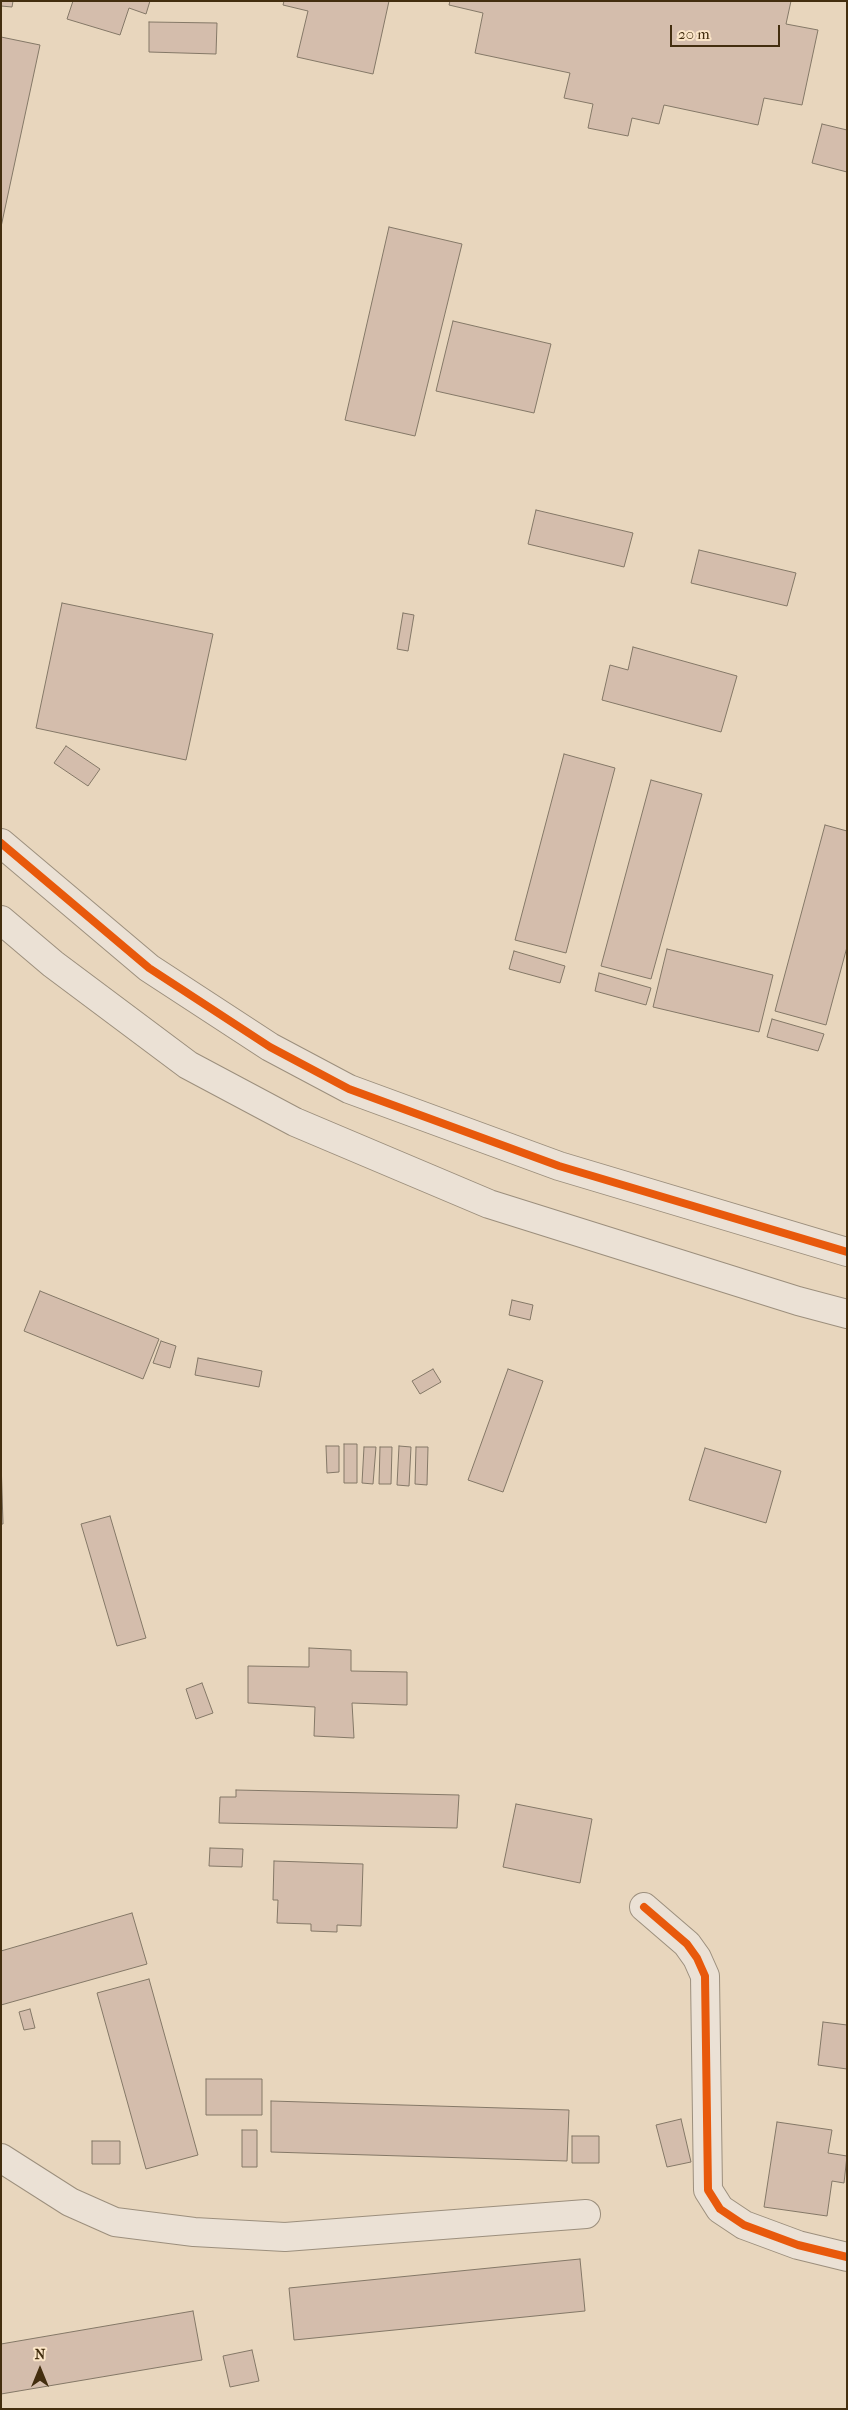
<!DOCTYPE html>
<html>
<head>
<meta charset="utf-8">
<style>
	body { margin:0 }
	#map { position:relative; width:848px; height:2410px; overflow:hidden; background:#e8d6bd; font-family:"IM FELL French Canon",serif }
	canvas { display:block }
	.frame { position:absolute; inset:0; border:2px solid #432e0f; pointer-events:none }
	.north { position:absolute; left:15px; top:2345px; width:50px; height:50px; -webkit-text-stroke:4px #fce6c8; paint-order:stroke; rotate:0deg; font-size:14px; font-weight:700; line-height:20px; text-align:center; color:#432e0f }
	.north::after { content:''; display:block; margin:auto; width:18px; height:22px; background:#432e0f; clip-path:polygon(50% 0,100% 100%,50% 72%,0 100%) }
	.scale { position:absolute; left:670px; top:25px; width:110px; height:22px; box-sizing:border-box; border:2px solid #432e0f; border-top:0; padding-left:6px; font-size:15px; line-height:18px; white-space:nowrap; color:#432e0f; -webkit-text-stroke:4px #fce6c8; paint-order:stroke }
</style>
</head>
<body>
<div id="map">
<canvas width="848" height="2410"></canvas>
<div class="frame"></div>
<div class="north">N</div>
<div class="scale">20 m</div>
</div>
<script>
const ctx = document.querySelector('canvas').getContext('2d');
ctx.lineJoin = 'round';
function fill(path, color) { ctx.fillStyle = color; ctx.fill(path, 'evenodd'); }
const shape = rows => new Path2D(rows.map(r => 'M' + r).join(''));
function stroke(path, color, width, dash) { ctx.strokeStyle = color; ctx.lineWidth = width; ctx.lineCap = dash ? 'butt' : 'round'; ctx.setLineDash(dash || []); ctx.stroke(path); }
const building = shape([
	[1,1,13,1,12,7,1,6,1,1],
	[73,1,150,1,146,14,129,8,120,35,67,19,73,1],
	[284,1,389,1,373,74,297,57,308,11,283,5,284,1],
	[450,1,791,1,786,24,818,30,802,105,764,98,758,125,664,105,659,124,632,118,628,136,588,128,593,104,564,98,570,73,475,53,483,13,449,5,450,1],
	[149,22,217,23,216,54,149,52,149,22],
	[1,37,40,45,1,227,1,37],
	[822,124,847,130,847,172,812,163,822,124],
	[389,227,462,244,415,436,345,420,389,227],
	[453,321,551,344,534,413,436,391,453,321],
	[536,510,633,533,624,567,528,544,536,510],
	[699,550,796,573,787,606,691,583,699,550],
	[62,603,213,634,186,760,36,728,62,603],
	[403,613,414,615,408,651,397,649,403,613],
	[633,647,737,676,721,732,602,700,610,665,628,670,633,647],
	[66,746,100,769,88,786,54,763,66,746],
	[564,754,615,768,566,953,515,940,564,754],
	[651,780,702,794,651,979,601,966,651,780],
	[825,825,847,831,847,947,826,1025,775,1011,825,825],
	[667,949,773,975,759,1032,653,1007,667,949],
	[514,951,565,966,560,983,509,969,514,951],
	[599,973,651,988,646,1005,595,991,599,973],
	[772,1019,824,1034,818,1051,767,1037,772,1019],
	[40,1291,159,1339,143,1379,24,1331,40,1291],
	[512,1300,533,1305,530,1320,509,1315,512,1300],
	[161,1341,176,1346,170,1368,153,1363,161,1341],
	[198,1358,262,1371,259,1387,195,1375,198,1358],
	[433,1369,441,1382,420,1394,412,1381,433,1369],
	[508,1369,543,1381,503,1492,468,1480,508,1369],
	[344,1444,357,1444,357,1483,344,1483,344,1444],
	[326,1446,339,1446,339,1472,327,1473,326,1446],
	[399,1446,411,1447,409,1486,397,1485,399,1446],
	[364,1447,376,1447,373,1484,362,1483,364,1447],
	[380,1447,392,1447,391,1484,379,1484,380,1447],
	[416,1447,428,1447,427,1485,415,1484,416,1447],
	[705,1448,781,1471,766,1523,689,1500,705,1448],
	[1,1460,3,1524,1,1524,1,1460],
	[110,1516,146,1638,117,1646,81,1524,110,1516],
	[309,1648,351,1650,351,1671,407,1672,407,1705,352,1703,354,1738,314,1736,315,1707,248,1703,248,1666,309,1667,309,1648],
	[202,1683,213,1713,196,1719,186,1689,202,1683],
	[236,1790,459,1795,457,1828,219,1823,220,1797,236,1797,236,1790],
	[516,1804,592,1819,580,1883,503,1867,516,1804],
	[210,1848,243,1849,242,1867,209,1866,210,1848],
	[274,1861,363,1864,361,1926,337,1925,337,1932,311,1931,311,1924,277,1923,278,1900,273,1900,274,1861],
	[132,1913,147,1964,1,2005,1,1951,132,1913],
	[149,1979,198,2155,146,2169,97,1993,149,1979],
	[30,2009,35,2028,24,2030,19,2012,30,2009],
	[823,2022,847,2025,847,2069,818,2065,823,2022],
	[206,2079,262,2079,262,2115,206,2115,206,2079],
	[271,2101,569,2110,567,2161,271,2152,271,2101],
	[681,2119,691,2162,667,2167,656,2125,681,2119],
	[777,2122,832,2130,828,2153,847,2156,844,2183,832,2181,827,2216,764,2207,777,2122],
	[242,2130,257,2130,257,2167,242,2167,242,2130],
	[572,2136,599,2136,599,2163,572,2163,572,2136],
	[92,2141,120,2141,120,2164,92,2164,92,2141],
	[580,2259,585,2311,294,2340,289,2288,580,2259],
	[193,2311,202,2360,1,2394,1,2344,193,2311],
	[252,2350,259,2381,230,2387,223,2356,252,2350]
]);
fill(building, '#d4bdac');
stroke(building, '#847867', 1);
const minor = shape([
	[1,843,149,968,270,1047,349,1089,559,1166,847,1252],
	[1,920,53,964,188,1065,295,1122,489,1204,798,1301,847,1314],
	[644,1907,687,1944,697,1958,705,1976,708,2190,720,2209,744,2225,798,2245,847,2257],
	[1,2158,70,2202,115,2222,194,2232,285,2237,586,2214]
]);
stroke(minor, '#9c8f7d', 30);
stroke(minor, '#ebe1d5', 28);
stroke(shape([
	[1,843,149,968,270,1047,349,1089,559,1166,847,1252],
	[644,1907,687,1944,697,1958,705,1976,708,2190,720,2209,744,2225,798,2245,847,2257]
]), '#e8590c', 8);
</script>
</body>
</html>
